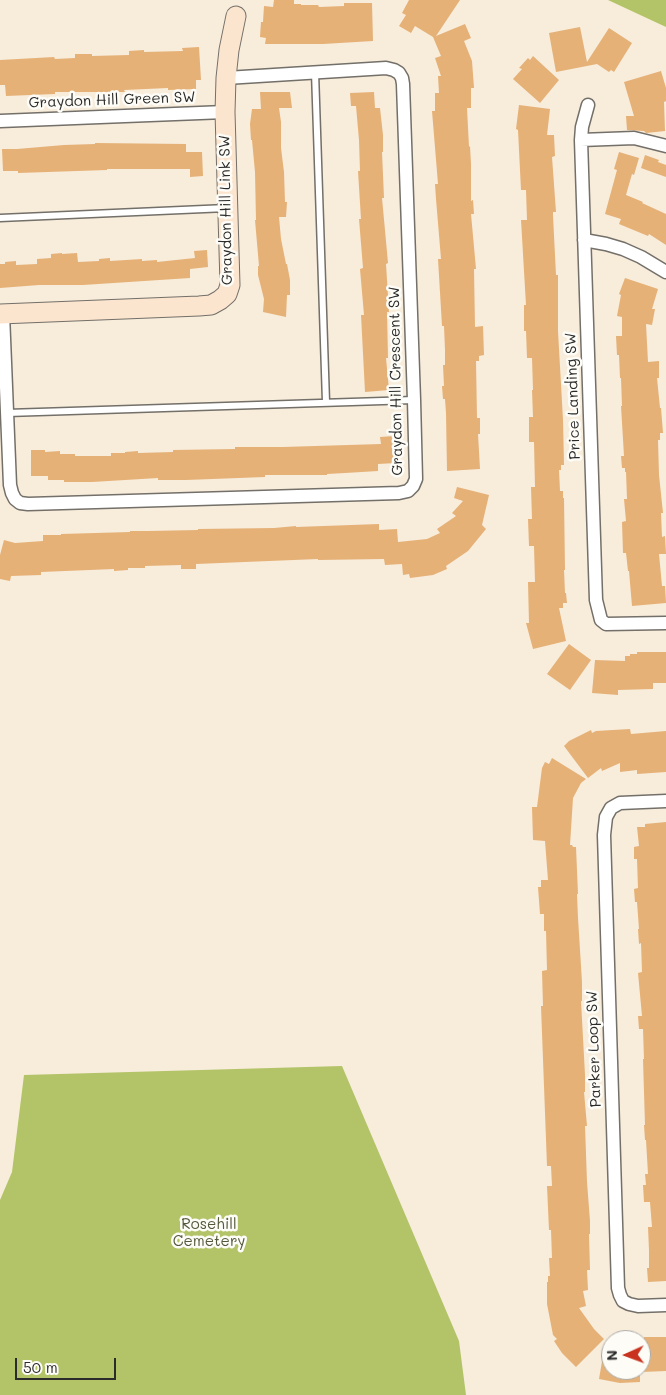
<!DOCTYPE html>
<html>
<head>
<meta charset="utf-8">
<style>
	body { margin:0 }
	#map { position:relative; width:666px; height:1395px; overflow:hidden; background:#f8ecdb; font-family:Mali,sans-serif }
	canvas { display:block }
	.north { position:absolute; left:601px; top:1330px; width:50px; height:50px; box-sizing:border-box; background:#fdfcf7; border:1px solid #a9a8a5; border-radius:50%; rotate:268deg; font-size:14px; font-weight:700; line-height:20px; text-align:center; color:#2b2b2b }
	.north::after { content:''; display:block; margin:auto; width:18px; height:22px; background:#c8321e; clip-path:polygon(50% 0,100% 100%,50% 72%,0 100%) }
	.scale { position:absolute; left:15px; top:1358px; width:101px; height:22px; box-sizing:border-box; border:2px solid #2b2b2b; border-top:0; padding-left:6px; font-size:15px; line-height:18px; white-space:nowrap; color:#2b2b2b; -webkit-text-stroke:4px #fdfcf7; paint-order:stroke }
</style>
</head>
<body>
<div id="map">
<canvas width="666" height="1395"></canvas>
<div class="north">N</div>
<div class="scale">50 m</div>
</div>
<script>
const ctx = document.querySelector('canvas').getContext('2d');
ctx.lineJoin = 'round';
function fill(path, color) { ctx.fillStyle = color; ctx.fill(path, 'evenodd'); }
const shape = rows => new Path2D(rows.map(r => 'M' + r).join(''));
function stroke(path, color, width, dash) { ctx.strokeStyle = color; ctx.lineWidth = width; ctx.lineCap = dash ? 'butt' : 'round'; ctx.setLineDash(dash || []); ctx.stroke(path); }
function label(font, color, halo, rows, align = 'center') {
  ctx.font = font + ' Mali,sans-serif'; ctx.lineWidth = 5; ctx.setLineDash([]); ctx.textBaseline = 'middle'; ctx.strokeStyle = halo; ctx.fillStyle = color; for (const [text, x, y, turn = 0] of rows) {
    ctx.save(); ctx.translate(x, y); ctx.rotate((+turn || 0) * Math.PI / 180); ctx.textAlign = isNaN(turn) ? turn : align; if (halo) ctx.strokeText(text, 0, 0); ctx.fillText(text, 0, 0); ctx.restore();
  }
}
fill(shape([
	[608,0,666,0,666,27],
	[342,1066,459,1341,466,1395,0,1395,0,1200,12,1172,24,1075]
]), '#b2c467');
fill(shape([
	[274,0,294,0,294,4,301,4,301,5,318,5,319,7,344,6,344,3,372,3,373,41,323,44,265,44,266,38,260,37,261,22,263,22,264,6,273,7],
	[409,0,460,0,436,36,465,24,471,38,464,41,472,61,474,88,471,88,471,108,467,108,469,147,470,146,471,164,471,201,473,200,474,214,471,214,476,269,474,269,475,327,483,326,484,355,479,356,479,361,476,361,477,418,480,418,480,434,478,434,480,469,447,471,446,413,445,399,443,399,442,386,444,386,443,365,445,365,445,350,444,326,442,326,438,259,441,259,436,199,435,184,438,184,432,111,435,111,435,93,439,93,438,76,441,76,435,58,441,56,433,37,415,26,411,33,399,26,406,15,402,13],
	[580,27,587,62,609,28,632,43,614,72,611,70,609,72,597,64,556,72,549,33],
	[199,47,201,80,196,80,196,89,168,90,168,88,124,90,125,92,55,92,55,94,6,96,5,85,0,85,0,60,54,57,55,59,75,58,75,54,92,54,92,56,129,55,129,51,144,50,144,52,183,51,182,48],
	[533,56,559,80,540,103,513,79,522,69,519,68,528,58,530,60],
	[661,71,666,88,666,101,664,102,665,131,646,133,644,131,627,130,626,116,634,116,624,82],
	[260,92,290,92,292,108,279,108,281,122,281,148,284,172,285,202,287,202,286,217,279,217,281,239,286,264,287,264,290,280,290,295,287,295,286,317,263,312,264,299,258,275,258,266,259,266,255,220,256,220,255,172,252,140,251,140,250,124,252,109,261,109],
	[374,92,375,108,380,108,383,135,383,152,382,152,384,198,382,198,387,252,388,263,386,264,389,312,387,312,388,358,386,358,389,390,365,392,361,315,364,315,360,269,363,268,359,219,361,219,358,171,360,171,359,140,356,106,351,106,350,93],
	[519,105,550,109,547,135,554,135,555,156,552,157,556,212,553,212,553,216,556,275,558,275,558,331,563,420,564,465,561,465,561,470,559,470,560,491,563,491,563,498,564,498,565,570,564,570,565,593,566,593,567,603,563,603,563,608,559,608,566,641,533,649,526,623,529,623,528,582,535,582,534,546,529,546,528,519,532,519,531,487,535,487,534,442,529,442,529,417,533,417,532,390,533,390,532,358,527,358,526,331,524,331,524,305,526,305,521,220,527,220,526,190,521,190,518,130,516,129],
	[95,143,186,144,186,152,202,152,203,176,190,177,190,169,107,169,107,170,18,173,18,171,3,171,2,149,17,149,64,145,95,144],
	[619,152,639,158,634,175,632,174,626,195,643,202,642,203,666,214,666,245,649,234,648,236,619,224,621,219,605,214,617,170,614,169],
	[645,155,659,160,658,162,666,165,666,177,641,168],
	[207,250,208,267,190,269,190,278,83,285,39,285,0,288,0,264,5,264,5,262,16,261,16,265,37,264,37,259,51,258,51,254,62,253,62,254,77,253,78,262,99,261,99,259,110,258,110,261,142,259,142,261,157,260,157,262,195,258,194,251],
	[625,278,658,289,652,309,655,309,652,325,646,324,648,362,659,361,659,378,657,378,660,408,661,408,663,433,660,433,660,440,658,440,659,475,663,513,661,513,662,537,665,536,666,554,659,554,662,586,665,586,666,603,632,606,629,571,628,571,626,553,623,553,622,522,626,521,624,499,627,499,626,472,625,472,625,468,622,468,621,456,624,456,621,406,622,406,621,378,620,378,619,355,617,355,616,336,622,336,622,317,617,316,621,295,619,294],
	[394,436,396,463,378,464,378,471,345,473,327,474,327,475,265,475,265,477,186,480,158,480,158,478,92,482,64,482,64,480,48,480,48,476,31,476,31,450,45,450,45,452,60,451,60,454,75,454,75,456,111,456,111,453,125,453,125,452,138,451,138,453,173,452,173,450,235,449,235,447,283,447,381,444,380,437],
	[457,487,489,495,482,525,486,529,468,551,446,566,447,569,433,575,410,578,409,574,403,575,402,564,385,565,384,559,318,560,318,559,196,564,196,569,181,569,181,565,145,566,145,568,128,568,128,570,114,571,114,569,41,572,41,575,11,576,10,581,0,579,0,555,4,540,15,543,43,541,43,535,61,535,61,534,130,532,130,531,148,531,198,530,198,529,274,528,296,526,296,527,379,524,379,530,397,529,398,542,427,539,440,533,437,529,456,516,452,513,463,501,454,498],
	[569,644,591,660,570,690,547,674],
	[637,652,666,652,666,683,653,683,653,689,618,690,618,695,592,693,595,660,625,661,625,656,630,656,630,654,637,654],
	[630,729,631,734,666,731,666,772,637,774,637,770,620,772,620,763,602,771,601,768,588,778,564,746,569,741,591,730,592,733,596,731],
	[552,758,586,779,581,783,573,798,570,845,572,845,573,847,576,847,578,894,577,894,578,918,582,982,582,1001,581,1001,585,1075,585,1092,584,1092,587,1126,585,1126,587,1182,590,1221,590,1234,589,1234,590,1270,587,1270,588,1290,583,1291,586,1306,579,1308,594,1329,604,1339,576,1367,562,1353,554,1341,557,1339,553,1335,547,1304,547,1282,548,1282,548,1276,550,1276,549,1258,552,1258,551,1230,549,1230,547,1186,552,1186,551,1166,547,1166,541,1006,543,1006,542,971,547,970,546,931,544,931,544,914,540,914,538,887,541,887,541,880,548,880,545,841,533,840,532,807,537,807,542,768,545,762,549,764],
	[666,822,666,1281,648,1282,647,1268,649,1268,649,1250,648,1227,652,1227,650,1202,644,1202,643,1185,646,1185,645,1174,648,1174,646,1140,645,1140,644,1125,645,1125,643,1059,644,1059,643,1029,639,1029,638,1016,642,1016,638,973,642,972,641,943,639,944,638,929,639,929,637,902,635,902,634,889,638,888,637,859,634,859,634,847,639,846,637,827,645,827,645,824],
	[644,1337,666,1337,666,1371,642,1372,641,1345,644,1346],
	[605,1344,611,1345,611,1370,640,1370,640,1382,620,1383,599,1379]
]), '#e5b177');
const lane = shape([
	[315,72,326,402],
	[0,218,227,208],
	[7,413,414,400]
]);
const street = shape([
	[588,105,582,127,581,140,596,600,601,620,606,624,666,623],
	[0,121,225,112],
	[581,140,634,138,666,146],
	[584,240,606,244,623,249,641,257,666,272],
	[3,314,10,485,12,493,15,499,20,503,28,504,399,493,408,491,413,486,416,479,414,400,403,84,402,78,399,73,394,70,386,68,226,78],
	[666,801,620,803,611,808,606,817,604,835,618,1288,620,1295,623,1301,629,1304,638,1306,666,1305]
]);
const secondary = shape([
	[0,314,199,306,211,305,220,300,227,294,230,285,225,112,226,78,229,50,236,16]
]);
stroke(lane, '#736f69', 9);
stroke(street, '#736f69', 15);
stroke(secondary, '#736f69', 21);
stroke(lane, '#fff', 6);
stroke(street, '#fff', 12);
stroke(secondary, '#fce5cf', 19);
label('15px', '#2b2b2b', '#fdfcf7', [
	["Graydon Hill Green SW",112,100,-2],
	["Graydon Hill Link SW",226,210,-91],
	["Graydon Hill Crescent SW",396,381,-91],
	["Price Landing SW",573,396,-92],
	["Parker Loop SW",594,1049,-92]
]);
label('15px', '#54593d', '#fdfcf7', [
	["Rosehill",209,1224],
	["Cemetery",209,1241]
]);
</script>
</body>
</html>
